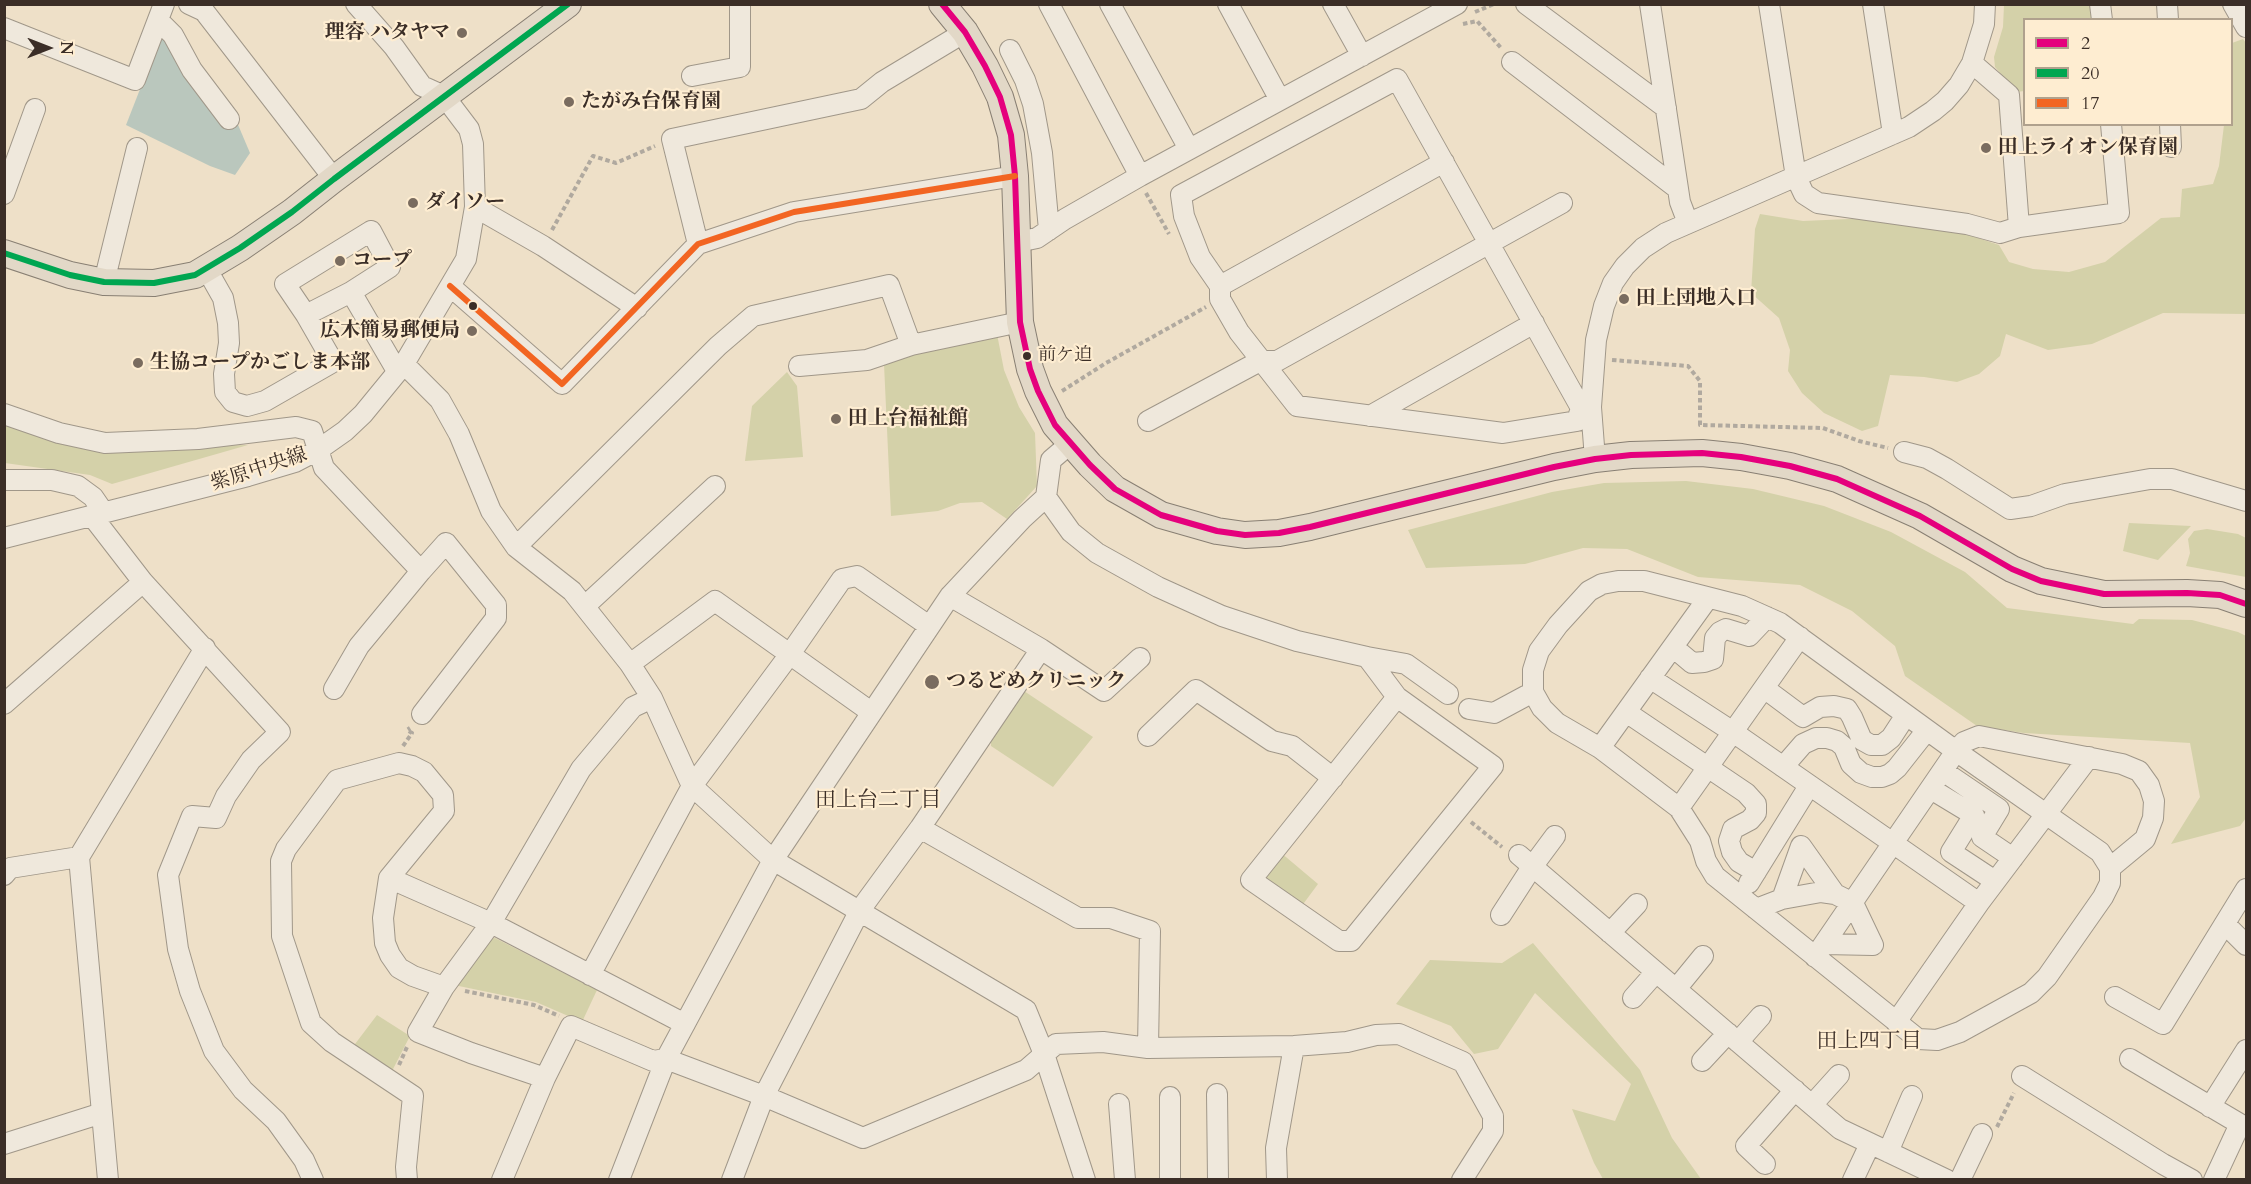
<!DOCTYPE html>
<html>
<head>
<meta charset="utf-8">
<style>
	body { margin:0 }
	#map { position:relative; width:2251px; height:1184px; overflow:hidden; background:#eee0c8; font-family:Cardo,serif }
	canvas { display:block }
	.frame { position:absolute; inset:0; border:6px solid #3b2e27; pointer-events:none }
	.legend { position:absolute; left:2023px; top:18px; width:210px; height:108px; box-sizing:border-box; background:#feedd1; border:2px solid #b0a18d; margin:0; padding:8px 10px; list-style:none; font-size:18px; color:#3b2e27 }
	.legend li { display:flex; align-items:center; gap:12px; height:30px }
	.legend b { width:30px; border:2px solid #b0a18d }
	.north { position:absolute; left:18px; top:18px; width:60px; height:60px; -webkit-text-stroke:4px #feedd1; paint-order:stroke; rotate:90deg; font-size:16px; font-weight:700; line-height:24px; text-align:center; color:#3b2e27 }
	.north::after { content:''; display:block; margin:auto; width:21px; height:27px; background:#3b2e27; clip-path:polygon(50% 0,100% 100%,50% 72%,0 100%) }
</style>
</head>
<body>
<div id="map">
<canvas width="2251" height="1184"></canvas>
<div class="frame"></div>
<ul class="legend">
<li><b style="height:8px;background:#e5007d"></b>2</li>
<li><b style="height:8px;background:#00a651"></b>20</li>
<li><b style="height:8px;background:#f26522"></b>17</li>
</ul>
<div class="north">N</div>
</div>
<script>
const ctx = document.querySelector('canvas').getContext('2d');
ctx.lineJoin = 'round';
function fill(path, color) { ctx.fillStyle = color; ctx.fill(path, 'evenodd'); }
const shape = rows => new Path2D(rows.map(r => 'M' + r).join(''));
function stroke(path, color, width, dash) { ctx.strokeStyle = color; ctx.lineWidth = width; ctx.lineCap = dash ? 'butt' : 'round'; ctx.setLineDash(dash || []); ctx.stroke(path); }
function label(font, color, halo, rows, align = 'center') {
  ctx.font = font + ' Cardo,"Noto Serif JP",serif'; ctx.lineWidth = 4.5; ctx.setLineDash([]); ctx.textBaseline = 'middle'; ctx.strokeStyle = halo; ctx.fillStyle = color; for (const [text, x, y, turn = 0] of rows) {
    ctx.save(); ctx.translate(x, y); ctx.rotate((+turn || 0) * Math.PI / 180); ctx.textAlign = isNaN(turn) ? turn : align; if (halo) ctx.strokeText(text, 0, 0); ctx.fillText(text, 0, 0); ctx.restore();
  }
}
fill(shape([
	[2004,5,2094,5,2095,19,2024,20,2024,91,2017,92,1995,67,1994,57,2003,27],
	[2243,39,2246,43,2246,314,2163,313,2092,344,2048,350,2006,334,2000,356,1979,374,1957,382,1924,377,1890,375,1878,426,1862,431,1824,413,1802,393,1788,371,1790,350,1779,318,1751,293,1755,229,1760,214,1803,221,1871,218,1960,232,1999,245,2009,262,2033,269,2069,272,2105,262,2161,218,2180,217,2182,189,2213,184,2219,166,2224,125,2232,124,2232,43],
	[997,334,1004,370,1019,407,1035,433,1037,486,1007,519,982,502,960,503,938,511,891,516,884,364,910,354],
	[787,372,797,386,803,457,745,461,752,406],
	[4,423,160,447,248,445,112,484,90,475,5,463],
	[1686,481,1753,489,1824,506,1891,532,1965,572,2007,608,2133,624,2139,619,2192,620,2238,632,2246,636,2246,818,2240,826,2171,844,2200,797,2190,743,2024,733,1977,726,1905,676,1895,646,1852,611,1800,585,1698,577,1627,549,1583,548,1525,564,1426,568,1408,530,1552,492,1604,483],
	[2129,523,2191,526,2158,560,2123,551],
	[2207,529,2238,534,2246,538,2246,577,2186,566,2190,553,2188,539,2194,531],
	[1024,691,1093,737,1053,787,991,746,991,737],
	[1280,852,1318,884,1301,907,1263,882,1262,874],
	[495,938,597,990,582,1022,536,1002,454,985,485,940],
	[1533,943,1640,1070,1672,1138,1701,1179,1603,1179,1594,1163,1572,1109,1615,1121,1631,1084,1535,993,1498,1049,1474,1054,1451,1026,1396,1004,1430,960,1502,963],
	[377,1015,410,1036,391,1073,352,1048]
]), '#d4d1a9');
fill(shape([
	[160,38,171,40,236,120,250,153,235,175,210,166,126,125]
]), '#bac7bd');
const minor = shape([
	[189,4,204,11,334,179],
	[1049,4,1140,176],
	[1110,4,1189,149],
	[1228,4,1280,100],
	[1333,4,1362,56],
	[1526,4,1666,108],
	[1650,4,1680,202,1688,223],
	[1769,4,1796,177,1804,194,1818,203,1967,224,2000,233,2019,227,2119,213,2111,124],
	[1873,4,1893,134],
	[2100,4,2102,20],
	[2167,4,2168,20],
	[2233,4,2246,27],
	[158,20,173,35,192,70,229,119],
	[4,28,135,80,164,4],
	[1010,50,1025,80,1033,104,1042,153,1049,230],
	[1512,62,1678,189],
	[1972,63,2009,95,2019,227],
	[692,76,740,67,740,4],
	[2170,124,2171,147],
	[1444,162,1220,286,1220,299,1239,332,1297,406,1503,433,1577,421,1581,408],
	[4,194,35,109],
	[475,207,543,246,637,308],
	[371,231,390,267,351,292,306,315,285,284,371,231],
	[1018,242,1037,238,1065,219,1140,176,1457,4],
	[698,244,672,139,861,99,882,82,965,32],
	[206,268,223,298,228,323,229,343,224,374,225,392,233,402,247,406,265,401,333,362,306,315],
	[104,282,137,148],
	[450,286,562,384,698,244,794,212,1015,176],
	[1220,286,1200,257,1184,216,1181,195,1397,79,1581,408,1591,407],
	[351,292,397,371],
	[404,364,440,400,459,434,491,511,516,547,572,591,630,664,652,698,692,786,773,860,1026,1010,1044,1054,1085,1180],
	[799,366,867,360,911,345,1020,322],
	[4,414,59,433,105,443,198,439,296,427,312,431,324,468,421,571,446,543,496,605,496,618,422,714],
	[1370,416,1534,323],
	[1148,421,1260,361,1277,361,1562,203],
	[1904,452,1927,458,1947,469,2010,509,2031,506,2065,494,2150,479,2172,479,2246,501],
	[1595,459,1591,407,1596,340,1604,306,1613,283,1625,266,1643,248,1666,233,1909,127,1933,111,1945,101,1959,85,1972,63,1984,24,1985,4],
	[4,480,52,480,78,486,93,497,104,513],
	[1046,497,1071,532,1097,553,1158,587,1222,616,1297,641,1367,657,1397,697,1493,766,1351,941,1339,941,1251,880,1397,697],
	[92,516,143,582,280,732,251,760,226,796,216,818,192,816,168,875,178,949,190,991,214,1051,243,1090,276,1121,304,1160,313,1180],
	[4,538,248,476,295,462,318,450,345,431,363,414,404,364,466,259,475,207,473,144,469,129,444,96,422,86,394,47,356,4],
	[516,547,718,346,753,316,889,285,911,345],
	[1618,581,1644,581,1742,606,1780,623,1956,751,2100,852,2110,868,2110,883,2103,897,2047,977,2031,993,1960,1032,1937,1040,1918,1039,1715,876,1706,861,1700,841,1679,808,1600,748,1557,723,1542,708,1533,692,1533,670,1539,651,1558,625,1589,591,1602,584,1618,581],
	[585,606,715,486],
	[1673,647,1692,663,1704,662,1713,659,1715,638,1720,632,1726,629,1749,636,1767,617],
	[1041,649,1104,691,1140,658],
	[1367,657,1406,664,1448,694],
	[630,664,715,601,871,712],
	[1650,678,1733,732,1979,903],
	[1764,688,1803,717,1820,707,1834,706,1847,709,1852,717,1862,740,1871,745,1882,745,1891,738,1906,715],
	[334,689,359,646,421,571],
	[4,704,143,582],
	[1469,709,1494,713,1533,692],
	[1626,712,1746,793,1756,804,1756,813,1750,820,1733,829,1729,841,1732,852,1739,862,1756,872],
	[1148,736,1196,690,1272,741,1292,746,1333,778],
	[1600,748,1708,598],
	[1783,767,1803,744,1816,738,1827,738,1837,741,1844,747,1851,764,1861,773,1872,777,1882,777,1890,774,1897,768,1927,730],
	[1943,771,1999,809,1982,837,2013,858],
	[1931,789,1974,815,1951,852,1995,881],
	[1679,808,1800,637],
	[920,828,1078,918,1111,918,1150,931,1148,1048],
	[1519,855,1840,1129,1947,1180],
	[4,875,10,868,79,857],
	[389,878,383,918,385,943,390,955,399,968,413,976,444,987],
	[1749,883,1809,786],
	[1782,899,1801,846,1835,894],
	[1756,909,1782,899,1821,892,1835,894,1853,903,1873,945,1824,944],
	[1501,915,1532,867,1555,836],
	[2225,924,2246,945],
	[1610,933,1637,904],
	[1815,957,1956,751,1964,742,1979,736,2122,764,2139,771,2149,785,2154,801,2153,818,2145,839,2110,868],
	[590,975,692,786,790,654,842,579,857,576,929,626],
	[1676,989,1703,956],
	[2115,997,2163,1024,2246,889],
	[1633,998,1656,972],
	[1896,1022,1979,903,2089,757],
	[1738,1042,1761,1016],
	[2130,1059,2240,1124,2214,1180],
	[1702,1061,1728,1033],
	[2022,1076,2163,1164,2192,1180],
	[545,1078,471,1053,418,1032,444,987,491,923,581,769,633,707,652,698],
	[1217,1094,1218,1180],
	[1170,1097,1170,1180],
	[1119,1104,1125,1180],
	[1812,1105,1839,1075],
	[2210,1107,2246,1050],
	[4,1144,102,1113],
	[1888,1152,1912,1096],
	[1765,1164,1746,1146,1795,1090],
	[108,1180,79,857,205,648],
	[407,1180,406,1167,413,1096,332,1042,311,1023,282,936,281,861,286,849,337,780,399,763,412,766,424,772,443,795,444,811,389,878,491,923,685,1024],
	[502,1180,545,1078,571,1026,653,1061,666,1059,764,1096,863,1138,1026,1070,1056,1044,1103,1042,1148,1048,1294,1046,1347,1042,1376,1035,1399,1034,1463,1062,1493,1116,1493,1131,1462,1180],
	[619,1180,666,1059,773,860,950,596,1022,519,1046,497,1051,460,1071,443],
	[732,1180,764,1096,860,910,920,828,1041,649,950,596],
	[1277,1180,1276,1148,1294,1046],
	[1853,1180,1870,1144],
	[1960,1180,1982,1134]
]);
const major = shape([
	[942,4,965,32,985,66,1000,97,1011,135,1015,176,1020,322,1030,369,1038,391,1055,425,1090,465,1115,489,1161,515,1217,531,1245,535,1279,533,1310,527,1554,467,1595,459,1631,455,1702,453,1741,457,1790,466,1837,479,1920,516,2012,569,2041,581,2104,594,2187,593,2220,595,2246,604],
	[4,253,70,275,104,282,154,283,195,275,240,248,292,212,334,179,568,4]
]);
stroke(minor, '#a09789', 22);
stroke(major, '#887f73', 28);
stroke(shape([
	[1475,12,1494,4],
	[1463,24,1477,21,1502,49],
	[1146,193,1169,234],
	[552,230,593,156,616,163,655,146],
	[1612,360,1688,366,1700,381,1700,425,1823,428,1859,441,1888,448],
	[1062,391,1106,363,1206,307],
	[403,746,412,733,407,730,410,728],
	[1471,822,1502,847],
	[465,991,534,1005,559,1016],
	[399,1065,407,1047],
	[1997,1127,2014,1093]
]), '#b0a99f', 4, [4.5, 3]);
stroke(minor, '#efe8dc', 20);
stroke(major, '#e2d8c7', 26);
stroke(shape([
	[942,4,965,32,985,66,1000,97,1011,135,1015,176,1020,322,1030,369,1038,391,1055,425,1090,465,1115,489,1161,515,1217,531,1245,535,1279,533,1310,527,1554,467,1595,459,1631,455,1702,453,1741,457,1790,466,1837,479,1920,516,2012,569,2041,581,2104,594,2187,593,2220,595,2246,604]
]), '#e5007d', 6);
stroke(shape([
	[4,253,70,275,104,282,154,283,195,275,240,248,292,212,334,179,568,4]
]), '#00a651', 6);
stroke(shape([
	[450,286,562,384,698,244,794,212,1015,176]
]), '#f26522', 6);
for (const [x, y, r, color] of [
	[462,33,6,"#7a6c5f"],
	[569,102,6,"#7a6c5f"],
	[1986,148,6,"#7a6c5f"],
	[413,203,6,"#7a6c5f"],
	[340,261,6,"#7a6c5f"],
	[1624,299,6,"#7a6c5f"],
	[473,306,5,"#3b2e27"],
	[472,331,6,"#7a6c5f"],
	[1027,356,5,"#3b2e27"],
	[138,363,6,"#7a6c5f"],
	[836,419,6,"#7a6c5f"],
	[932,682,8,"#7a6c5f"]
]) { const dot = new Path2D(); dot.arc(x, y, r, 0, 2 * Math.PI); ctx.fillStyle = color; ctx.fill(dot); stroke(dot, '#feedd1', 2); }
label('18px', '#3b2e27', '#feedd1', [
	["前ケ迫",1038,356]
], 'left');
label('bold 20px', '#3b2e27', '#feedd1', [
	["理容 ハタヤマ",450,33,"right"],
	["たがみ台保育園",581,102],
	["田上ライオン保育園",1998,148],
	["ダイソー",425,203],
	["コープ",352,261],
	["田上団地入口",1636,299],
	["広木簡易郵便局",460,331,"right"],
	["生協コープかごしま本部",150,363],
	["田上台福祉館",848,419],
	["つるどめクリニック",946,682]
], 'left');
label('20px', '#3b2e27', '#feedd1', [
	["紫原中央線",259,470,-18]
]);
label('21px', '#3b2e27', '#feedd1', [
	["田上台二丁目",878,801],
	["田上四丁目",1869,1042]
]);
</script>
</body>
</html>
